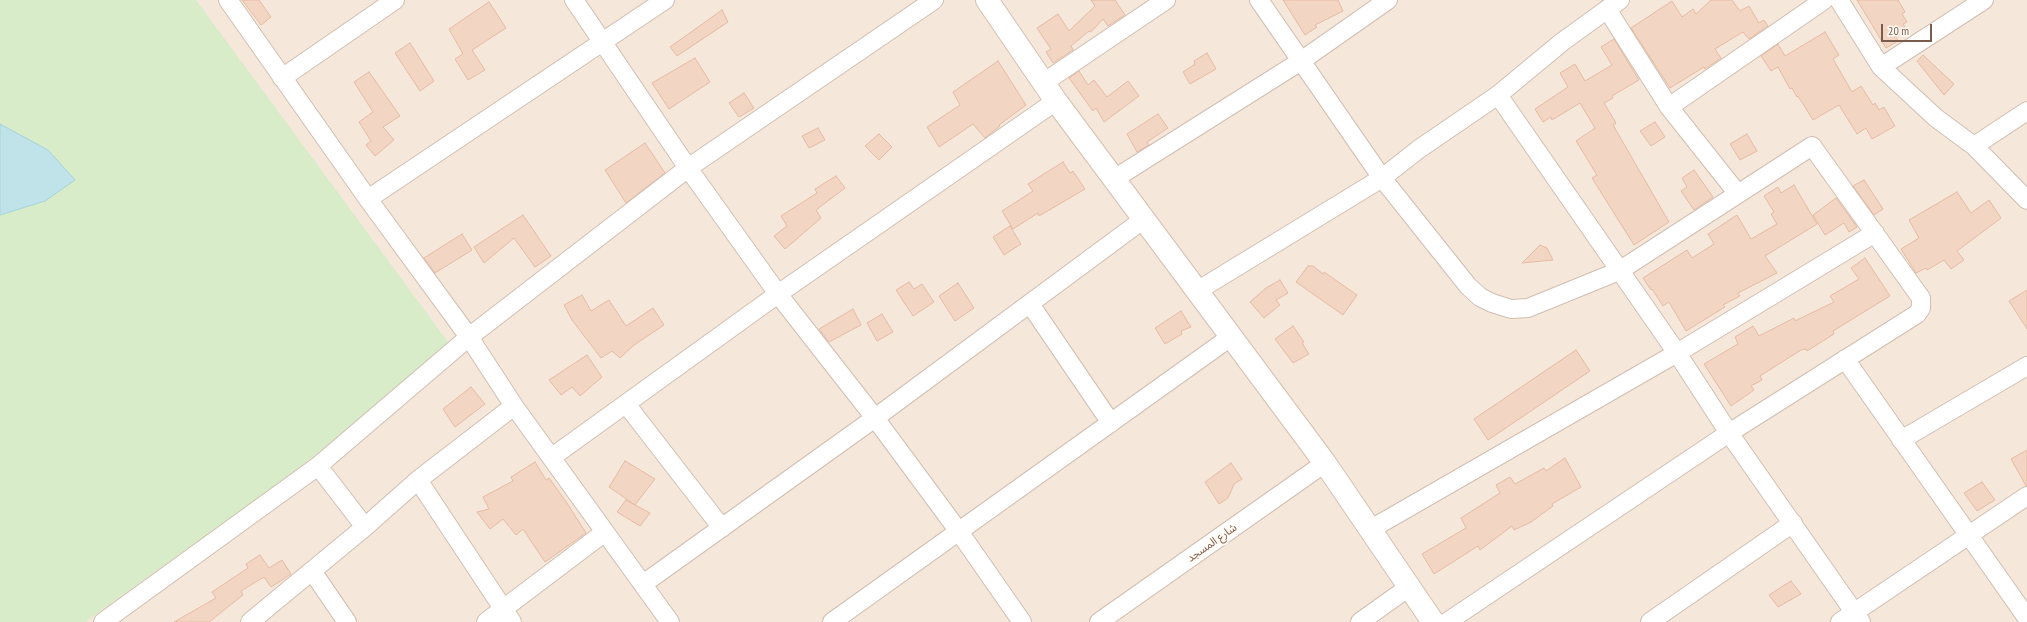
<!DOCTYPE html>
<html>
<head>
<meta charset="utf-8">
<style>
	body { margin:0 }
	#map { position:relative; width:2027px; height:622px; overflow:hidden; background:#fdf6ec; font-family:"PT Sans Narrow",sans-serif }
	canvas { display:block }
	.scale { position:absolute; left:1881px; top:24px; width:51px; height:18px; box-sizing:border-box; border:2px solid #7a5c4d; border-top:0; padding-left:5px; font-size:12px; line-height:14px; white-space:nowrap; color:#7a5c4d; -webkit-text-stroke:3px #fffaf3; paint-order:stroke }
</style>
</head>
<body>
<div id="map">
<canvas width="2027" height="622"></canvas>
<div class="scale">20 m</div>
</div>
<script>
const ctx = document.querySelector('canvas').getContext('2d');
ctx.lineJoin = 'round';
function fill(path, color) { ctx.fillStyle = color; ctx.fill(path, 'evenodd'); }
const shape = rows => new Path2D(rows.map(r => 'M' + r).join(''));
function stroke(path, color, width, dash) { ctx.strokeStyle = color; ctx.lineWidth = width; ctx.lineCap = dash ? 'butt' : 'round'; ctx.setLineDash(dash || []); ctx.stroke(path); }
function label(font, color, halo, rows, align = 'center') {
  ctx.font = font + ' "PT Sans Narrow","Noto Sans Arabic",sans-serif'; ctx.lineWidth = 4; ctx.setLineDash([]); ctx.textBaseline = 'middle'; ctx.strokeStyle = halo; ctx.fillStyle = color; for (const [text, x, y, turn = 0] of rows) {
    ctx.save(); ctx.translate(x, y); ctx.rotate((+turn || 0) * Math.PI / 180); ctx.textAlign = isNaN(turn) ? turn : align; if (halo) ctx.strokeText(text, 0, 0); ctx.fillText(text, 0, 0); ctx.restore();
  }
}
fill(shape([
	[0,0,2027,0,2027,622,0,622]
]), '#f5e8da');
fill(shape([
	[0,0,196,0,451,346,294,472,85,622,0,622,0,215,45,201,48,150,0,124]
]), '#d8ecc9');
const water = shape([
	[0,124,48,150,75,180,45,201,0,215,0,124]
]);
fill(water, '#bfe3e8');
stroke(water, '#a5d3da', 1);
const building = shape([
	[242,0,259,0,271,17,261,25,242,0],
	[1091,0,1115,0,1125,15,1108,26,1103,19,1091,32,1089,31,1071,46,1073,50,1053,63,1046,52,1051,49,1037,28,1058,14,1069,31,1095,6,1091,0],
	[1283,0,1338,0,1343,11,1315,25,1317,27,1305,35,1283,0],
	[1711,0,1732,0,1740,11,1749,6,1759,23,1764,20,1768,26,1749,39,1743,32,1715,49,1721,58,1705,69,1704,67,1670,88,1631,28,1672,1,1682,17,1693,9,1696,14,1711,0],
	[1857,0,1898,0,1905,12,1902,14,1907,22,1903,24,1905,27,1894,33,1898,41,1886,48,1857,0],
	[489,2,506,28,472,50,485,70,468,80,455,59,463,54,449,29,489,2],
	[722,10,728,22,677,56,670,47,722,10],
	[1825,32,1839,55,1833,59,1852,92,1861,86,1873,105,1875,103,1879,110,1884,107,1895,126,1872,139,1866,128,1857,134,1839,105,1813,120,1798,96,1797,97,1792,88,1790,89,1778,67,1771,71,1761,56,1778,44,1785,56,1825,32],
	[1614,39,1639,80,1612,96,1613,98,1604,103,1616,123,1613,125,1669,222,1634,245,1592,178,1597,175,1576,141,1595,128,1580,103,1552,120,1551,117,1543,122,1535,109,1568,87,1560,73,1575,64,1585,81,1612,65,1601,47,1614,39],
	[410,43,434,81,420,91,395,53,410,43],
	[1207,53,1216,69,1190,84,1183,72,1195,64,1194,61,1207,53],
	[1923,55,1954,84,1944,95,1917,61,1923,55],
	[695,58,710,82,669,109,652,83,695,58],
	[998,61,1026,105,999,125,1000,126,985,138,973,124,939,147,927,127,960,105,953,92,998,61],
	[1079,71,1088,85,1094,80,1107,97,1128,81,1139,96,1104,122,1096,108,1093,111,1069,78,1079,71],
	[369,72,400,116,383,127,394,140,375,156,366,145,371,141,359,122,373,112,354,82,369,72],
	[744,93,754,108,739,117,729,103,744,93],
	[1158,114,1168,128,1147,142,1149,145,1137,152,1127,134,1158,114],
	[1655,122,1665,137,1651,146,1640,131,1655,122],
	[818,128,825,140,809,148,802,136,818,128],
	[879,134,892,147,879,160,865,146,879,134],
	[1747,134,1757,151,1740,160,1730,144,1747,134],
	[645,143,665,173,626,203,605,170,645,143],
	[1063,162,1070,173,1073,171,1085,189,1039,216,1038,213,1013,229,1002,211,1033,191,1028,184,1063,162],
	[1694,170,1713,197,1694,210,1681,191,1687,187,1682,178,1694,170],
	[836,176,845,188,816,210,821,218,785,249,774,236,787,226,781,216,817,193,815,189,836,176],
	[1864,180,1883,209,1874,215,1853,186,1864,180],
	[1794,185,1817,224,1765,256,1777,273,1738,293,1740,296,1723,305,1725,307,1686,331,1669,302,1663,306,1652,289,1651,290,1643,278,1687,250,1692,258,1714,244,1708,234,1737,215,1751,239,1777,224,1771,214,1774,212,1764,196,1778,187,1781,193,1794,185],
	[1957,192,1971,213,1989,200,2001,218,1957,251,1964,260,1951,269,1944,260,1927,270,1926,268,1916,273,1901,249,1919,238,1909,220,1957,192],
	[1836,198,1857,227,1849,232,1844,223,1825,235,1813,215,1836,198],
	[523,215,551,256,535,267,514,238,484,263,474,247,523,215],
	[1010,226,1021,244,1004,255,993,237,1010,226],
	[462,234,472,250,435,273,424,258,462,234],
	[1540,245,1547,248,1553,260,1522,263,1540,245],
	[1865,258,1890,296,1833,331,1834,334,1807,351,1806,349,1801,350,1760,376,1762,380,1751,386,1754,390,1731,406,1704,364,1738,344,1735,337,1753,326,1759,336,1794,318,1795,321,1834,302,1830,296,1859,279,1851,268,1865,258],
	[1308,266,1313,266,1323,274,1324,272,1357,295,1343,315,1296,282,1308,266],
	[1280,280,1288,293,1276,300,1280,305,1264,318,1250,302,1266,288,1280,280],
	[909,282,914,289,922,284,934,302,913,316,896,290,909,282],
	[958,283,974,308,955,321,939,296,958,283],
	[2027,290,2027,329,2009,301,2027,290],
	[582,295,591,311,609,300,626,326,653,308,664,325,634,345,620,358,612,351,601,358,572,320,564,305,582,295],
	[853,309,861,325,829,342,819,329,853,309],
	[1181,311,1191,327,1181,331,1182,334,1165,344,1155,328,1181,311],
	[882,314,893,332,877,341,867,323,882,314],
	[1293,326,1304,342,1302,343,1309,354,1293,363,1275,339,1293,326],
	[1576,350,1590,371,1488,440,1474,419,1576,350],
	[587,355,602,377,580,396,572,387,561,395,549,380,587,355],
	[471,387,485,404,455,427,443,409,471,387],
	[2027,450,2027,486,2026,486,2011,459,2027,450],
	[1565,458,1581,487,1552,504,1553,506,1531,522,1514,530,1512,526,1480,550,1478,546,1434,574,1422,554,1466,528,1461,518,1500,493,1496,485,1510,477,1515,484,1517,483,1544,468,1546,471,1565,458],
	[625,461,655,479,635,505,609,487,625,461],
	[535,462,546,480,549,478,567,503,586,533,545,562,523,529,516,535,503,519,490,529,477,512,489,509,483,497,513,481,511,477,535,462],
	[1231,463,1242,479,1234,484,1228,498,1219,504,1205,482,1231,463],
	[1982,482,1995,500,1977,511,1964,493,1982,482],
	[626,500,650,513,640,526,617,512,626,500],
	[260,555,269,568,282,560,291,574,271,587,264,577,241,591,243,595,209,622,174,622,216,598,212,592,248,568,246,564,260,555],
	[1791,581,1801,594,1778,607,1769,595,1791,581]
]);
fill(building, '#f3d5c3');
stroke(building, '#e6bba3', 1);
const street = shape([
	[228,0,368,199,469,337,514,406,670,622],
	[574,0,688,168,778,294,875,418,960,533,1022,622],
	[1259,0,1382,178,1468,286,1480,297,1492,303,1511,309,1528,308,1619,271,1812,146,1921,298,1921,308,1917,314,1729,433,1447,622],
	[1839,0,1881,67,1936,118,1974,146,2027,200],
	[1607,9,1669,107,1738,194],
	[1881,67,1984,0],
	[282,78,395,0],
	[1043,83,1166,0],
	[1498,95,1677,353,1729,433,1861,622],
	[1669,107,1824,0],
	[1974,146,2027,111],
	[1114,179,1301,61,1388,0],
	[368,199,665,0],
	[1197,291,1382,178,1419,149,1498,95,1562,42,1620,0],
	[1030,304,1111,423],
	[1845,359,2027,618],
	[626,404,722,528],
	[1901,440,2027,366],
	[552,457,778,294,1056,101],
	[318,466,365,527],
	[418,480,512,622],
	[1371,529,1677,353,1875,233],
	[312,571,347,622],
	[643,584,875,418,1144,219],
	[103,622,318,466,469,337,688,168,934,0],
	[250,622,365,527,418,480,514,406],
	[486,622,605,532],
	[832,622,1232,336],
	[1099,622,1325,463],
	[1360,622,1409,587],
	[1650,622,1793,523],
	[1840,622,2027,496]
]);
const secondary = shape([
	[987,0,1056,101,1325,463,1433,622]
]);
stroke(street, '#d1beb0', 20);
stroke(secondary, '#d6c0b0', 24);
stroke(street, '#fff', 18);
stroke(secondary, '#fff', 22);
label('11px', '#7a5c4d', '#fffaf3', [
	["شارع المسجد",1212,543,-35]
]);
</script>
</body>
</html>
